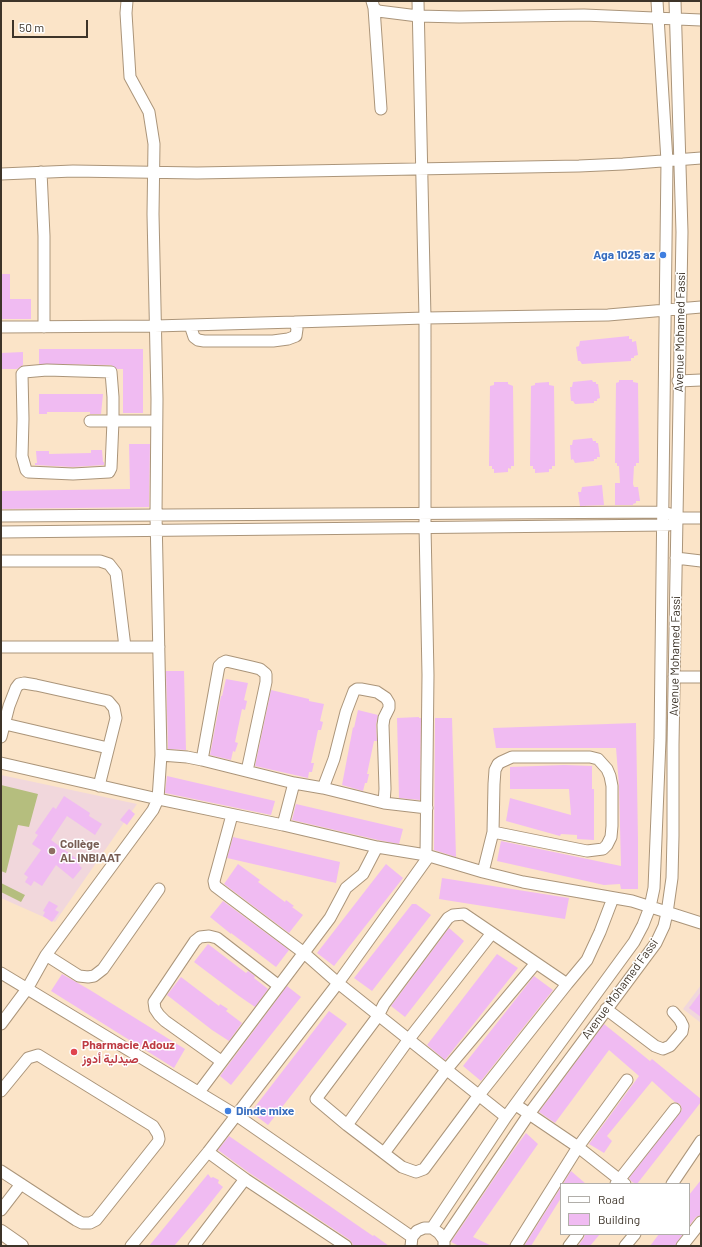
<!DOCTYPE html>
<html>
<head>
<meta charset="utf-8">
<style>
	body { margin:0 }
	#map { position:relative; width:702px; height:1247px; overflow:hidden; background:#fbe4c8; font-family:Barlow,sans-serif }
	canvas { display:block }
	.frame { position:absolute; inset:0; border:2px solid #3d3429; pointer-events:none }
	.legend { position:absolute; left:560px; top:1183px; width:130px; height:52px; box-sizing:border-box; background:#fff; border:1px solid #b1aea9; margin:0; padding:5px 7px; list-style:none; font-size:12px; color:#3d3429 }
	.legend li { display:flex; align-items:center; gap:8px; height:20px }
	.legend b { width:20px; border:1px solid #b1aea9 }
	.scale { position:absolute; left:12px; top:20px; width:76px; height:18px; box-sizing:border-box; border:2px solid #3d3429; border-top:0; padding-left:5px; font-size:12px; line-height:14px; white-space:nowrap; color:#3d3429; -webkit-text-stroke:3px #fff; paint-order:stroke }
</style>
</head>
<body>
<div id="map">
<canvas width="702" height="1247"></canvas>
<div class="frame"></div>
<ul class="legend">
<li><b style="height:5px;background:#fff"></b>Road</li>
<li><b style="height:11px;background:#f0bbf2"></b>Building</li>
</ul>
<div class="scale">50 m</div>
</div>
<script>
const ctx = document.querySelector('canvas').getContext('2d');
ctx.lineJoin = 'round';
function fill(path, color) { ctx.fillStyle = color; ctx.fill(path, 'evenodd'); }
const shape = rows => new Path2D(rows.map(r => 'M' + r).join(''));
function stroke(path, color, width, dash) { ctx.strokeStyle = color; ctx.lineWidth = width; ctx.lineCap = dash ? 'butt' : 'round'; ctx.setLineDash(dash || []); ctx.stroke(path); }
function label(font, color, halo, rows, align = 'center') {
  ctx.font = font + ' Barlow,Vazirmatn,sans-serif'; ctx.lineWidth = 3; ctx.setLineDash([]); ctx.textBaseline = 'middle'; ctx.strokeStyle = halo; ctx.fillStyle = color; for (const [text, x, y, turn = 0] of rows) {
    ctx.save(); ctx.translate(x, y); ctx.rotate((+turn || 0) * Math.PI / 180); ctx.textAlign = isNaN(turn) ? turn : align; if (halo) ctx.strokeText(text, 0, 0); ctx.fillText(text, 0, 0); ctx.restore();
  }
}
fill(shape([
	[1,775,137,804,55,922,1,898],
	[701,985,701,1023,683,1009]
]), '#f1d7dc');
fill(shape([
	[1,785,38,794,29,827,18,825,6,873,1,871],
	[1,883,25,895,21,902,1,892]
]), '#b5be7e');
fill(shape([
	[1,274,10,274,10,299,31,299,31,319,1,319],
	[629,336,629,339,632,339,632,342,636,341,638,355,634,356,634,358,631,358,631,361,582,364,580,361,578,361,576,347,579,346,580,341],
	[39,349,143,349,143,413,123,413,123,369,117,369,111,365,39,364],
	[23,352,23,365,17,369,1,369,1,353],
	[592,380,593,382,596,382,596,384,598,384,600,398,597,399,597,401,594,401,594,403,575,404,573,401,571,401,570,387,572,387,573,382],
	[619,380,633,380,633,382,638,383,639,463,636,463,636,466,634,466,633,484,634,487,638,487,640,501,636,501,636,503,633,504,633,505,615,505,615,483,620,483,619,466,617,466,617,463,615,463,616,383,619,382],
	[494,382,508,382,508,384,513,386,514,466,511,466,511,469,508,468,508,472,494,473,494,469,492,469,492,466,489,466,490,386,494,385],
	[549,382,549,385,554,386,555,466,552,466,552,469,549,469,549,472,535,473,535,469,533,469,533,466,530,466,531,386,535,385,535,383],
	[39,394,103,394,101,414,90,414,90,412,47,412,47,414,39,414],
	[592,438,593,441,596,441,596,443,598,443,600,457,597,457,597,459,594,459,594,461,575,463,573,459,571,460,570,445,572,445,573,440],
	[129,444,150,444,149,507,1,509,1,491,130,489],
	[91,450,102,450,103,462,104,462,104,465,73,467,35,465,35,463,37,463,36,451,49,451,49,454,91,453],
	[602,485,604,505,580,506,578,492,581,492,582,487],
	[166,671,184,671,186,750,168,749],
	[226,679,248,683,244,700,247,701,245,710,242,709,235,742,238,743,235,752,233,751,231,760,210,755,221,696,222,696],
	[271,690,309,699,309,701,324,704,320,721,323,722,321,730,318,730,311,763,314,763,312,772,309,772,308,778,255,766],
	[358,710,378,715,376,725,377,741,374,741,367,774,369,774,367,783,365,783,363,791,342,785,353,727,354,728],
	[419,717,419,718,421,718,420,800,399,798,397,718],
	[435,718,452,718,456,857,434,850],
	[636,723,638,840,638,889,621,889,620,884,604,885,497,861,501,841,621,866,619,786,616,748,496,748,493,728],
	[564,765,592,766,592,789,594,789,594,840,577,839,577,835,561,834,560,836,506,821,510,798,571,815,569,789,510,789,510,767],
	[167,776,275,801,271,815,165,793],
	[64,796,90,813,89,816,102,824,95,835,67,816,51,840,81,862,79,865,82,868,73,879,56,865,42,886,34,881,31,886,25,882,28,877,24,874,41,850,32,844,38,835,35,833,53,807,56,809],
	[296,804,403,829,399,844,378,840,292,820],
	[129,809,135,814,127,825,120,820],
	[233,837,340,862,336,883,227,858],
	[238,864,260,880,258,882,285,902,286,900,294,906,292,907,303,915,289,933,224,884],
	[386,864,403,878,334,966,317,953],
	[442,878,569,898,565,919,439,899],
	[49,901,58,906,55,910,59,912,52,922,43,916,45,912,43,911],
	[223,901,289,950,276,967,231,933,231,934,210,917],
	[412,904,416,904,431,915,372,991,354,978],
	[449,928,464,941,405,1017,391,1006],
	[208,944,246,973,248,971,255,976,254,978,268,989,255,1007,239,996,194,962],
	[497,954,518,968,445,1060,427,1045],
	[62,974,90,990,185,1049,174,1068,51,991],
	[534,976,553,990,481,1081,463,1066],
	[181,977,219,1006,220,1004,228,1009,226,1011,242,1023,229,1041,212,1030,167,995],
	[287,986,301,997,231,1085,220,1076],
	[701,992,701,1017,689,1008],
	[329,1011,347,1024,268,1125,251,1112],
	[604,1024,650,1061,652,1059,701,1099,701,1102,637,1184,632,1182,629,1178,682,1110,680,1104,675,1102,652,1081,607,1136,612,1141,604,1153,589,1144,639,1076,609,1050,555,1123,539,1112],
	[526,1133,538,1144,473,1237,492,1246,459,1246,451,1242,510,1155],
	[229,1136,357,1225,373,1236,374,1235,389,1246,354,1246,350,1240,248,1172,218,1150],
	[571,1171,586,1184,563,1184],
	[208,1174,211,1178,213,1177,219,1180,218,1183,223,1187,204,1211,174,1246,149,1246],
	[701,1180,701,1215,696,1217,689,1226,689,1195],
	[561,1187,561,1198,531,1246,524,1246],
	[585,1234,600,1234,590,1246,578,1246,584,1238],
	[659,1234,683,1234,677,1242,675,1246,650,1246]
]), '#f0bbf2');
const minor = shape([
	[372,1,374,8,378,11,418,16,459,17,584,15,701,20],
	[418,1,425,318,425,526,428,675,426,855],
	[374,8,381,109],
	[41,172,44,236,44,327],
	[1,174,73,171,197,173,579,166,623,164,701,158],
	[295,322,425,318,608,315,701,307],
	[1,327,155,326,295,322,297,329,296,336,288,339,273,341,204,341,198,340,194,337,190,325],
	[47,370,111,372,113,397,113,421,111,468,109,472,73,474,28,472,26,470,22,456,23,419,22,374,24,372,47,370],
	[678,381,701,380],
	[90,421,156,421],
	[1,516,663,512,670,514,677,518,701,518],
	[1,532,669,525],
	[676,558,701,561],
	[1,561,100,561,109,564,116,573,125,647],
	[1,647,159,647],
	[674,677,701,677],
	[5,724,108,748],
	[1,737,9,706,16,688,19,684,24,683,36,685,108,701,114,708,116,718,99,786],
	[161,755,187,757,202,760,294,783],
	[202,760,219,666,222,663,226,661,252,667,260,669,266,674,266,682,247,771],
	[1,763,158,799,283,825,377,847,426,855,483,872,523,882,632,901,701,923],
	[323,788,334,759,346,712,354,691,357,689,361,689,377,692,386,698,389,703,389,708,384,718,383,725,385,789,384,803],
	[232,815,214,881,215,886,304,953,338,983,506,1117],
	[283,825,294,783,323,788,384,803,427,808],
	[483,872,493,832,494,784,495,770,498,764,501,762,512,757,590,757,598,759,607,769,610,776,612,786,612,826,611,837,607,845,603,849,587,851,493,832],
	[46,955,79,976,88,977,94,976,103,969,159,889],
	[1,973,236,1115,412,1237],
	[567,984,464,914,453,915,448,918,384,1004,378,1016,316,1099,347,1125,402,1167,416,1172,424,1169,479,1095,567,984,587,960,600,932,613,898],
	[606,1009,655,1046,663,1049,670,1046,682,1032,683,1026,680,1020,673,1012],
	[1,1024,27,989,46,955,153,810,158,799,161,755,156,515,157,399,153,214,154,144,149,112,130,77,126,13,127,1],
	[221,1061,165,1021,159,1015,155,1009,154,1002,195,941,200,937,209,936,217,938,279,986],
	[1,1091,28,1058,38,1055,153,1126,158,1134,159,1139,158,1142,96,1220,90,1223,82,1223,76,1220,1,1171],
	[199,1092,330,918,346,888,363,874,377,847],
	[516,1105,578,1147,625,1184],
	[347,1125,409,1039,492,933],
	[208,1152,245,1179,346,1246],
	[384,1153,446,1070,536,963],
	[616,1184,675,1109],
	[672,1184,701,1141],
	[1,1210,21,1184],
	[432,1228,506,1117,634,942,643,925,650,907,654,888,660,740,667,161,657,1],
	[444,1240,529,1114,656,943,664,926,667,913,672,878,673,836,673,745,682,232,675,1],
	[131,1246,208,1152,338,983,429,856],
	[194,1246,245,1179],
	[411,1246,412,1237,417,1231,424,1228,432,1228,439,1233,444,1240,444,1246],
	[516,1246,578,1147,627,1080],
	[569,1246,578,1234],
	[625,1246,635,1234],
	[682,1246,701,1222]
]);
const tertiary = shape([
	[1,1232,21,1246]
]);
stroke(minor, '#ab957a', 13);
stroke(tertiary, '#ab957a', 16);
stroke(minor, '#fff', 11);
stroke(tertiary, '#fff', 14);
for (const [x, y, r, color] of [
	[663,255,4,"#3f7fe0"],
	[52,851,4,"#8d6e63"],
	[74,1052,4,"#e0444e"],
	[228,1111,4,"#3f7fe0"]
]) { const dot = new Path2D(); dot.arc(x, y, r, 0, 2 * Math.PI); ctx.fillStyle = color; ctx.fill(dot); stroke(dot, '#fff', 1.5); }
label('bold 12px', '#366cbe', '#fff', [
	["Aga 1025 az",655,255],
	["Dinde mixe",236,1111,"left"]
], 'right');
label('12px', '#3d3429', '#fff', [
	["Avenue Mohamed Fassi",680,332,-89],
	["Avenue Mohamed Fassi",675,656,-89],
	["Avenue Mohamed Fassi",620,989,-54]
]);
label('bold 12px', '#785e54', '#fff', [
	["Collège",60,844],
	["AL INBIAAT",60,858]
], 'left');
label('bold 12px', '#be3a42', '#fff', [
	["Pharmacie Adouz",82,1045],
	["صيدلية أدوز",82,1059]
], 'left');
</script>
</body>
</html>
